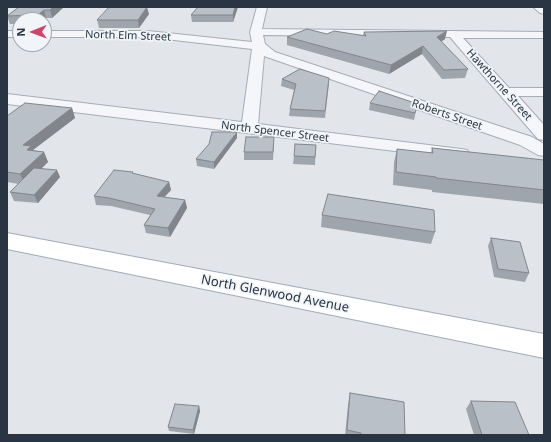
<!DOCTYPE html>
<html>
<head>
<meta charset="utf-8">
<style>
	body { margin:0 }
	#map { position:relative; width:551px; height:442px; overflow:hidden; background:#e2e6eb; font-family:"Noto Sans",sans-serif }
	canvas { display:block }
	.frame { position:absolute; inset:0; border:8px solid #293543; pointer-events:none }
	.north { position:absolute; left:12px; top:12px; width:40px; height:40px; box-sizing:border-box; background:#f1f5f8; border:1px solid #a1a8b0; border-radius:50%; rotate:269deg; font-size:11px; font-weight:700; line-height:16px; text-align:center; color:#293543 }
	.north::after { content:''; display:block; margin:auto; width:14px; height:18px; background:#d34369; clip-path:polygon(50% 0,100% 100%,50% 72%,0 100%) }
</style>
</head>
<body>
<div id="map">
<canvas width="551" height="442"></canvas>
<div class="frame"></div>
<div class="north">N</div>
</div>
<script>
const ctx = document.querySelector('canvas').getContext('2d');
ctx.lineJoin = 'round';
const shape = rows => new Path2D(rows.map(r => 'M' + r).join(''));
function stroke(path, color, width, dash) { ctx.strokeStyle = color; ctx.lineWidth = width; ctx.lineCap = dash ? 'butt' : 'round'; ctx.setLineDash(dash || []); ctx.stroke(path); }
function fill(path, color) { ctx.fillStyle = color; ctx.fill(path, 'evenodd'); }
function label(font, color, halo, rows, align = 'center') {
  ctx.font = font + ' "Noto Sans",sans-serif'; ctx.lineWidth = 3.5; ctx.setLineDash([]); ctx.textBaseline = 'middle'; ctx.strokeStyle = halo; ctx.fillStyle = color; for (const [text, x, y, turn = 0] of rows) {
    ctx.save(); ctx.translate(x, y); ctx.rotate((+turn || 0) * Math.PI / 180); ctx.textAlign = isNaN(turn) ? turn : align; if (halo) ctx.strokeText(text, 0, 0); ctx.fillText(text, 0, 0); ctx.restore();
  }
}
const minor = shape([
	[257,7,267,7,262,29,544,32,544,38,463,38,509,88,544,88,544,96,518,96,544,125,544,140,538,139,450,37,263,35,265,44,275,52,532,137,544,144,544,156,538,155,520,145,264,56,258,124,461,149,467,150,470,154,467,158,461,159,7,104,7,94,242,122,252,49,148,37,44,37,44,31,148,31,252,42,250,32,257,7],
	[533,7,544,7,544,14,540,13,533,7],
	[7,31,20,31,20,37,7,37,7,31]
]);
const major = shape([
	[7,233,544,334,544,358,7,249,7,233]
]);
stroke(minor, '#a7adb5', 2);
stroke(major, '#a0acb7', 2);
fill(minor, '#f5f6f9');
fill(major, '#fff');
fill(shape([
	[19,7,64,7,52,18,46,18,44,20,20,20,20,24,10,24,7,16],
	[198,7,238,7,233,22,192,22,191,15],
	[149,14,139,28,99,28,97,20],
	[364,32,445,39,441,42,468,69,465,78,442,79,422,54,389,74,287,45,287,37,327,34,363,35],
	[282,79,329,84,325,118,289,116,290,109,294,90,281,86],
	[370,103,416,111,414,120,369,110],
	[72,108,75,118,33,150,44,152,48,162,42,168,60,177,38,203,14,201,10,192,19,184,7,182,7,116],
	[237,138,214,169,197,166,196,159],
	[274,144,273,160,244,160,244,152],
	[316,145,315,165,293,164,294,156],
	[432,148,544,160,544,204,432,192,432,190,393,185,394,162,397,149,431,153],
	[133,172,133,174,169,182,171,190,164,197,185,200,187,208,170,237,146,233,144,225,150,215,111,206,96,205,94,196],
	[322,215,435,232,431,244,321,227],
	[491,238,529,273,525,282,494,277,488,246],
	[350,393,405,435,345,435,348,405],
	[471,401,529,435,474,435,466,409],
	[199,406,200,411,194,434,169,431,168,427]
]), '#9fa5ac');
fill(shape([
	[53,7,64,7,52,18,50,10],
	[147,7,149,14,139,28,138,20],
	[235,7,238,7,233,22,233,15],
	[44,10,46,18,44,20,39,20,38,15],
	[447,31,445,39,435,45,437,37],
	[423,46,422,54,389,74,391,65],
	[72,108,75,118,33,150,31,160,23,145],
	[237,132,237,138,214,169,214,162],
	[44,152,48,162,25,184,20,174],
	[57,170,60,177,38,203,34,195],
	[169,182,171,190,158,204,157,196],
	[185,200,187,208,170,237,168,228],
	[199,406,200,411,194,434,193,430]
]), '#82868c');
const building = shape([
	[19,7,53,7,50,10,44,10,38,15,7,16,19,7],
	[109,7,147,7,138,20,97,20,109,7],
	[198,7,235,7,233,15,191,15,198,7],
	[307,29,327,34,334,31,366,36,364,32,447,31,437,37,468,69,444,70,423,46,391,65,287,37,307,29],
	[300,69,329,78,325,111,290,109,296,84,282,79,300,69],
	[379,91,418,104,415,113,370,103,379,91],
	[25,103,72,108,23,145,31,146,27,150,44,152,20,174,7,172,7,116,25,103],
	[212,132,237,132,214,162,196,159,209,144,212,132],
	[246,137,274,137,273,152,244,152,246,137],
	[295,144,316,145,315,157,294,156,295,144],
	[432,148,544,160,544,190,436,178,436,177,396,172,397,149,433,153,432,148],
	[34,168,57,170,34,195,10,192,34,168],
	[114,170,133,172,132,173,169,182,157,196,185,200,168,228,144,225,155,209,109,198,94,196,114,170],
	[328,194,434,210,435,232,322,215,328,194],
	[491,238,520,242,529,273,498,269,491,238],
	[350,393,404,402,405,435,361,435,361,433,347,430,350,393],
	[471,401,515,402,529,435,482,435,471,401],
	[175,404,199,406,193,430,168,427,175,404]
]);
fill(building, '#b9c0c8');
stroke(building, '#82868c', 1);
label('11px', '#293543', '#f1f5f8', [
	["North Elm Street",128,36,2],
	["Hawthorne Street",499,85,48],
	["Roberts Street",447,115,19],
	["North Spencer Street",275,132,7]
]);
label('13px', '#293543', '#f1f5f8', [
	["North Glenwood Avenue",275,294,11]
]);
</script>
</body>
</html>
